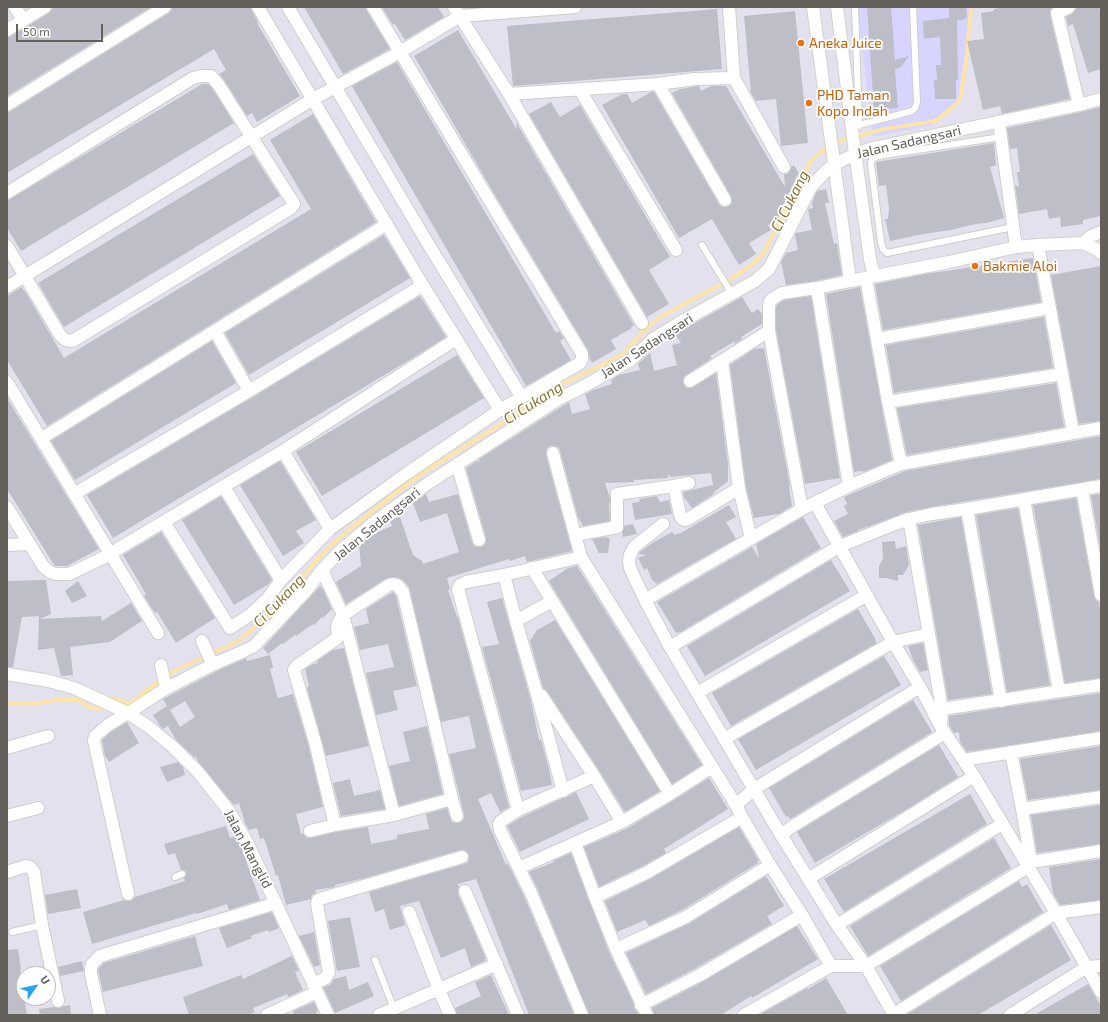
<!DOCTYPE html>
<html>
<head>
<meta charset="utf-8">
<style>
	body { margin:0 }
	#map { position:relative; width:1108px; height:1022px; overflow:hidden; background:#e2e1ed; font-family:"Exo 2",sans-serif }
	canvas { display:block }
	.frame { position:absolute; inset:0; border:8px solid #63615a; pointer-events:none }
	.north { position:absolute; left:16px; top:966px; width:40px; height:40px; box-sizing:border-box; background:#fff; border:1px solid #c1c0bd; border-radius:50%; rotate:56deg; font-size:11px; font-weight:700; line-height:16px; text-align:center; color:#63615a }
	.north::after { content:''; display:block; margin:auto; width:14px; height:18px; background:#27a4ed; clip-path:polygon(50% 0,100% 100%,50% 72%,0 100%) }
	.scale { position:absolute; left:16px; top:24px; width:87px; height:18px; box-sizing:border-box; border:2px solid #63615a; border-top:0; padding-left:5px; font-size:12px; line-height:14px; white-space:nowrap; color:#63615a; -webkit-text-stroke:3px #fff; paint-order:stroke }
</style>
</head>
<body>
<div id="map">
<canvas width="1108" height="1022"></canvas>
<div class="frame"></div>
<div class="north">U</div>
<div class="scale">50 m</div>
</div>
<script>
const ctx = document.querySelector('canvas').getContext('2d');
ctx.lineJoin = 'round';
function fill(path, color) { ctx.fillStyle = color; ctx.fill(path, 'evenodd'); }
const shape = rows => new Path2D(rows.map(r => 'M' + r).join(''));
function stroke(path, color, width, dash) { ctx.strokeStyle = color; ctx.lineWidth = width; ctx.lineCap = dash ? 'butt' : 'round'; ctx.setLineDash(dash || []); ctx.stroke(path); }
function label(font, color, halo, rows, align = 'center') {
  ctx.font = font + ' "Exo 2",sans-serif'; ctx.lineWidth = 3.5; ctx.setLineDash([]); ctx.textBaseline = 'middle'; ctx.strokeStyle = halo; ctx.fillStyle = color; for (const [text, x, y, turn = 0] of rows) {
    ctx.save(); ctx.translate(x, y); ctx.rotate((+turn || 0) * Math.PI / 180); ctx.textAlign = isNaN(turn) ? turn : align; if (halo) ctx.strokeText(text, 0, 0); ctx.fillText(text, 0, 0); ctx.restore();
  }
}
fill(shape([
	[857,7,973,7,957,103,931,125,873,137]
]), '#d7d5ff');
stroke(shape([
	[107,698,113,698,129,704,154,685,174,671,238,641,271,614,303,576,326,550,351,528,402,488,429,469,493,429,560,385,604,364,622,354,649,326,660,317,731,279,753,264,763,254,810,162,819,153,842,140,884,129,935,121,948,111,960,100,966,62,971,7],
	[7,703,39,703,61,699,78,700,91,708,100,709,102,704]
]), '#ffe59f', 3.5);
fill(shape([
	[55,7,151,7,7,96,7,37,11,36,49,13,52,9],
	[172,7,251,7,252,11,258,22,257,23,300,96,257,122,252,113,247,116,224,80,219,74,226,70,214,49,7,173,7,112,11,111,169,13,171,11],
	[304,7,366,7,367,11,390,49,343,74],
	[382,7,438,7,444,17,405,40,395,24,393,25],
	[867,7,891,7,895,60,909,56,901,67,895,69,898,108,874,110],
	[949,7,966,7,967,18,964,18,964,20,957,20,958,80,956,80,956,99,935,99,934,80,937,80,936,65,941,65,940,37,924,39,923,21,949,18],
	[1006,7,1053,7,1050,11,1050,15,1070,99,1002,114,1000,106,983,110,967,41,984,39,981,13,994,11,994,9],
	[1076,7,1099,7,1101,14,1101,69,1088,73,1073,24,1068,26,1066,17,1073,13,1076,9],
	[717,9,722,69,513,86,507,26],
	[795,11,808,143,781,146,776,99,756,101,751,93,744,16],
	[458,30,517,130,516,122,634,325,631,327,632,328,611,340,616,349,592,363,590,358,588,350,492,190,414,56],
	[397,62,556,333,559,331,564,338,560,341,571,360,526,386,352,86],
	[202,84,208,84,212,88,234,123,21,251,7,228,7,201],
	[699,86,701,91,711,86,726,86,785,187,784,174,787,174,790,171,791,167,794,165,799,174,797,176,777,219,768,225,771,230,749,243,756,254,739,265,712,219,679,238,602,105,622,94,627,94,632,103,651,92,654,92,719,204,722,207,725,207,729,206,732,203,732,200,731,196,672,93,680,89],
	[551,102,560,117,580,105,670,257,649,270,669,304,647,317,529,114],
	[1101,107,1101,216,1083,220,1083,224,1061,227,1060,217,1049,219,1047,209,1019,214,1015,185,1019,187,1017,172,1020,172,1017,148,1010,149,1007,128,1081,112],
	[313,114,376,222,47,426,7,360,7,296,22,287,24,291,25,291,64,358,311,209,270,140],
	[994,143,996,165,990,167,1004,218,987,223,975,224,951,230,923,234,890,241,885,219,888,219,889,209,886,185,879,186,876,162],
	[253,154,280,196,64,327,38,283],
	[826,189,829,203,825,203,834,244,837,243,842,275,816,281,786,285,781,262,786,253,798,250,795,235,796,233,812,230,808,209,813,208,812,202,817,191],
	[384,235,410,278,249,375,225,333],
	[1033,258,1041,302,883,330,875,284,925,274],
	[1101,266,1101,421,1079,424,1051,275],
	[860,287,881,403,892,460,863,472,863,471,854,472,826,294],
	[420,296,446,337,416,356,113,538,87,495,253,397],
	[811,296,840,478,805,484,776,330,776,308,777,305,784,300],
	[742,297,752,313,758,309,762,314,762,324,741,337,742,339,734,344,735,341,710,356,712,358,686,375,684,377,683,381,684,385,687,388,691,388,716,373,728,464,728,481,713,493,714,494,692,508,684,497,683,492,713,485,711,473,670,477,668,474,668,478,634,480,634,482,605,483,610,498,610,503,609,503,610,521,583,526,578,517,560,451,559,448,555,446,551,446,547,448,546,451,546,455,572,551,527,562,525,556,510,561,509,559,447,578,450,589,448,590,457,617,458,617,509,807,500,812,491,793,478,799,506,865,508,864,524,896,574,1015,529,1015,476,879,458,884,459,887,458,890,458,894,486,959,485,959,485,961,471,967,465,948,441,958,419,901,400,906,405,925,390,930,384,909,375,912,369,892,464,864,468,862,469,859,469,855,467,852,464,850,460,850,365,878,335,885,335,887,315,890,316,893,312,895,311,899,286,905,278,875,276,876,264,838,260,839,257,828,249,830,245,823,239,803,234,805,199,763,196,757,194,757,176,740,168,726,163,729,160,726,153,715,167,706,163,699,217,671,246,658,247,661,270,655,273,668,270,669,277,696,278,698,293,694,308,744,323,807,296,814,301,834,303,833,305,836,308,838,311,838,336,832,368,827,371,844,397,839,397,835,429,829,426,814,447,808,450,818,452,822,455,823,459,823,462,821,464,818,464,814,449,754,476,748,469,716,441,722,409,587,403,580,399,578,394,577,387,578,346,604,336,582,361,566,359,544,380,531,392,526,390,520,400,517,413,555,422,561,423,564,459,552,447,513,420,522,413,503,426,494,429,502,458,494,472,542,474,546,478,547,481,547,484,545,486,542,486,538,466,468,475,462,480,461,479,459,569,402,572,414,590,409,585,394,593,390,612,384,611,380,619,375,640,370,638,364,650,353,654,371,677,365,672,345,681,343,675,334],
	[185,701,195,717,180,727,169,708,170,710],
	[1044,317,1053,368,894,393,886,345],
	[212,341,236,383,75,480,51,441],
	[764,348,790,486,789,486,792,506,779,514,754,518,746,487,730,365,754,349],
	[457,355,484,398,322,496,296,452],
	[1056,383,1064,427,907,455,897,408],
	[7,398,99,549,67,566,57,566,54,565,7,489],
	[1101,436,1101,479,931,507,907,512,867,527,858,530,858,531,843,537,834,521,848,514,844,506,847,504,844,497,905,471],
	[280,461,316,520,296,531,304,543,283,556,240,485],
	[1101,494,1101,552,1091,495],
	[221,496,272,580,269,584,234,605,182,520],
	[657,496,660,502,669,500,672,514,635,520,632,503,639,502,640,499],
	[1076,498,1094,596,1096,600,1099,602,1101,616,1101,678,1065,683,1033,505],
	[729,505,736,517,726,522,736,539,657,584,652,580,647,568,644,570,638,558,646,555,639,554,640,552,652,543,672,532,675,535,679,533,679,534],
	[1018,508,1050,685,1007,692,976,515],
	[803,517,821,548,679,633,679,632,676,633,657,602,752,547,759,558,756,544],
	[961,517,992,694,948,700,918,525],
	[633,524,637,534,623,537,622,532,624,526],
	[161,532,215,618,176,643,157,612,155,613,144,596,146,594,123,555],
	[607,537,610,539,608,553,599,553,592,539],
	[895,541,896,549,906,546,909,565,903,575,898,575,898,581,886,578,879,578,879,566,883,559,882,542],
	[831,560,850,591,705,676,687,646],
	[577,566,702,765,672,784,549,581,568,568],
	[46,580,51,614,40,619,101,616,102,621,131,603,142,621,110,642,70,647,73,675,61,676,54,648,38,650,39,616,22,617,13,667,7,667,7,581],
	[78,581,87,596,72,603,65,591],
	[320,586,323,589,332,609,323,618,322,617,314,625,313,624,296,636,295,635,283,644,282,643,268,654,263,648,310,597],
	[393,592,396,596,417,686,393,691,398,710,376,715,366,673,394,667,388,644,360,650,354,627,369,623,366,609],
	[502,598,531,701,539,740,541,740,549,769,552,785,521,791,482,647,499,644,487,602],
	[858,609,876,640,875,641,877,643,731,726,712,693],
	[555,620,660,791,625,812,600,772,547,691,543,688,530,641,537,630],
	[923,643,928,670,920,672,913,660,908,646],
	[344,648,369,746,326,756,307,688,307,687,309,686,305,669,313,664,318,663,317,661,333,650],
	[884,656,901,685,756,770,738,739],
	[1101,693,1101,731,967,752,960,742,959,732,954,733,949,725,949,716,999,708,1002,708,1005,707],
	[913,700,932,732,790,819,788,816,786,817,769,788],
	[127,722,139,743,109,762,105,756,102,740,112,731],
	[427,726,443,794,399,806,389,766,410,761,403,732],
	[939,745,958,777,907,809,815,863,797,832],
	[1101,746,1101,790,1028,800,1020,759],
	[178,762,183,767,185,775,167,782,160,767],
	[709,778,728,809,664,849,666,853,643,866,599,887,584,847,626,829,674,800],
	[350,779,354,796,380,790,385,809,341,816,333,783],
	[576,792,589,819,520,852,507,826,522,817,563,798,565,798],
	[970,794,987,824,844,912,824,879],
	[1101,805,1101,844,1037,853,1031,815],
	[226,826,230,838,235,836,240,844,260,900,229,910,227,904,197,914,196,913,92,944,83,912,124,900,130,901,133,899,135,897,185,881,184,878,186,875,186,872,184,870,181,870,175,853,168,855,164,844],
	[739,827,759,861,757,861,758,863,682,910,649,926,645,920,617,932,605,901,650,879],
	[994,838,1011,868,868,956,850,926],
	[571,853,609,952,634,1004,634,1008,639,1015,589,1015,538,890,529,872,554,862,553,861],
	[1101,859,1101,900,1060,905,1053,893,1049,867],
	[766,876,784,906,767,916,772,924,696,968,646,994,626,953,690,923],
	[1019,881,1022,887,1027,884,1043,912,901,1001,880,966],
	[77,889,81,908,48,914,45,895],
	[272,912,279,928,269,932,268,930,251,936,252,938,227,948,219,928],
	[350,917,360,967,337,971,328,921],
	[1051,925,1071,960,978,1015,909,1015,908,1014],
	[797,926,818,959,752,998,751,996,721,1015,654,1015,652,1008,704,981],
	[314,932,320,965,314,967,299,936],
	[195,936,203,966,103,992,98,970,99,968,104,963],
	[18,949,21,969,20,969,22,984,27,1015,7,1015,7,950],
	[292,956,299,971,295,972,303,990,288,997,287,994,253,1008,255,1012,248,1015,189,1015,183,997,241,975,243,979],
	[82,961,84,971,60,976,58,967],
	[491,975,509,1015,457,1015,455,1008,481,996,475,982],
	[346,976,349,990,368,982,374,996,335,1013,323,987,330,985,334,979],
	[826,978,848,1015,759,1015,807,988,808,989],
	[1088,984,1101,1006,1101,1015,1034,1015],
	[314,1002,318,1011,316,1012,317,1015,294,1015,293,1011],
	[70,1005,71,1015,40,1015,39,1009,54,1007,59,1008,64,1006]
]), '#bebec8');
const lane = shape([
	[855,7,859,126],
	[852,127,912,111,915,108,917,102,913,7],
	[1001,137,878,156,872,159,871,164,881,242,883,249,887,253,1013,227],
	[702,245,732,294],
	[175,877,182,874],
	[12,932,42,925],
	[375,960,394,1009]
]);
const street = shape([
	[15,7,23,20],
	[258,7,419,279,500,410],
	[288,7,427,242,521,396],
	[454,7,509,94,642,323],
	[729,7,734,78,784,167],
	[1069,7,1068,8,1059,12,1057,13,1079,105],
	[7,30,45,7],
	[658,84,725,200],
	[580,90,676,250],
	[509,94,658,84,695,79,734,78],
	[7,105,165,7],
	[999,122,1016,247],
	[7,193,193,78,202,76,211,76,218,84,294,204,291,208,74,340,69,341,64,339,60,335,7,246],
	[1083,243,1091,236,1101,232],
	[1038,245,1073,432],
	[866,278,888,402,901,464],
	[7,287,313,99,400,52,460,16,575,7],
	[817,288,849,486],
	[215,331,249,391],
	[877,339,1050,308],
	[722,361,739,488,751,539],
	[690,381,769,331],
	[7,382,158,633],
	[888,402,1062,374],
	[42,438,387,224],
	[283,451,330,529],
	[553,453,581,557,736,805,742,817,770,865,802,915,831,966,866,966,1028,867,1031,862,1022,809,1011,752],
	[457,464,479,540],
	[674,486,680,515,682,519,685,520,688,519,739,488],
	[224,487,281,580],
	[1082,489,1101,595],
	[74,494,249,391,420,287,419,279],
	[1024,500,1059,691],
	[815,503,893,642,920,687,941,727,974,776,1056,913,1101,992],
	[7,507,43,566,50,572,56,574,69,574,111,554,121,547,283,451,456,339],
	[802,509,769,331,769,307,770,301,775,297,782,293,817,288,850,281],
	[967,509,1001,701],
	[909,519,942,709,941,727],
	[164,522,230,628,251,614,268,598,281,580,330,529,406,474,500,410,580,363,582,359,582,354,373,7],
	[663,524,634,547,630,555,629,561,630,568,636,581,645,600,670,647,781,835,837,925,866,966,894,1015],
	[575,535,617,527,617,494,674,486,689,483],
	[7,545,29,544],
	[532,568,670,794],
	[322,570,343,615,394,815,452,799,403,592,397,585,393,584,389,585,343,615,338,623,337,628,338,637,336,639,298,665,295,668,294,670,315,742,335,825],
	[504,575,516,621,535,687,563,791],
	[645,600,802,509,849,486,901,464,1101,428],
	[516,621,552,601],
	[202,641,210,659,214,664],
	[670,647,840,546,895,524,909,519,932,514,967,509,1101,486],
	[161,665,165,684,165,689],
	[697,693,867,595],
	[541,695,594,776,622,822],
	[942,709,1101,685],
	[128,713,108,725,101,731,95,736,94,741,128,894],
	[724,739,893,642,929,634],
	[7,748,48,736],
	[963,760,1101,738],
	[452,799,457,816],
	[736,805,754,789,920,687],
	[1022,809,1101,797],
	[518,810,458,589,460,585,466,582,504,575,581,557],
	[7,816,38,808],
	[310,831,335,825,394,815],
	[781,835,793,826,945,733],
	[575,843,595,897,616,949,647,1015],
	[1031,862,1101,851],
	[519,868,622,822,670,794,712,767],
	[7,872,26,866,30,867,34,872,42,925,58,1001],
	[808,879,974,776],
	[465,891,518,1015],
	[595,897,646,873,742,817],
	[409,912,439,990,450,1015],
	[837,925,1002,824],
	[616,949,686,917,770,865],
	[313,984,326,978,329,972,317,904,318,900,320,899,462,857],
	[641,1005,700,975,802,915],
	[894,1014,1056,913,1101,907],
	[100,1015,91,974,91,969,92,964,100,956,244,913,276,903],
	[267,1015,317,992],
	[379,1015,497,964],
	[582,1015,531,893,500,830,499,824,501,821,518,810,594,776],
	[744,1015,831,966],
	[1010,1015,1087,967,1101,966]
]);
const secondary = shape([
	[813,7,850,281,949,262,1016,247,1038,245,1083,243,1098,250,1101,253],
	[837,7,854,145,870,259,874,276],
	[7,674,49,681,74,688,128,713,149,727,173,747,198,772,229,811,247,842,328,1015],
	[128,713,165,689,214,664,242,652,254,646,305,592,322,570,340,551,373,523,427,484,560,398,579,389,631,360,653,339,679,323,755,281,769,269,811,187,826,171,835,164,855,154,873,148,1079,105,1101,99]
]);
stroke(lane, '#cfcfc8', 8);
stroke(street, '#cfcfc8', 14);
stroke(secondary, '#d3d3ca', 14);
stroke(lane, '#fff', 6);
stroke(street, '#fff', 12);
stroke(secondary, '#fff', 12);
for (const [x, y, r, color] of [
	[801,43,4,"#e8710a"],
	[809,103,4,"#e8710a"],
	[975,266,4,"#e8710a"]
]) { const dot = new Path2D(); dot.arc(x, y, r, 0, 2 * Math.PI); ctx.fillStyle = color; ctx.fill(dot); stroke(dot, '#fff', 1.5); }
label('14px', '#c56008', '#fff', [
	["Aneka Juice",809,43],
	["PHD Taman",817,95],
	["Kopo Indah",817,111],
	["Bakmie Aloi",983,266]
], 'left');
label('14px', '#63615a', '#fff', [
	["Jalan Sadangsari",909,142,-13],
	["Jalan Sadangsari",647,346,-33],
	["Jalan Sadangsari",377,524,-39],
	["Jalan Manglid",248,849,62]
]);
label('italic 15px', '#86752f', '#fff', [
	["Ci Cukang",790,201,-63],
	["Ci Cukang",533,403,-32],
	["Ci Cukang",279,601,-46]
]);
</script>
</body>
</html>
